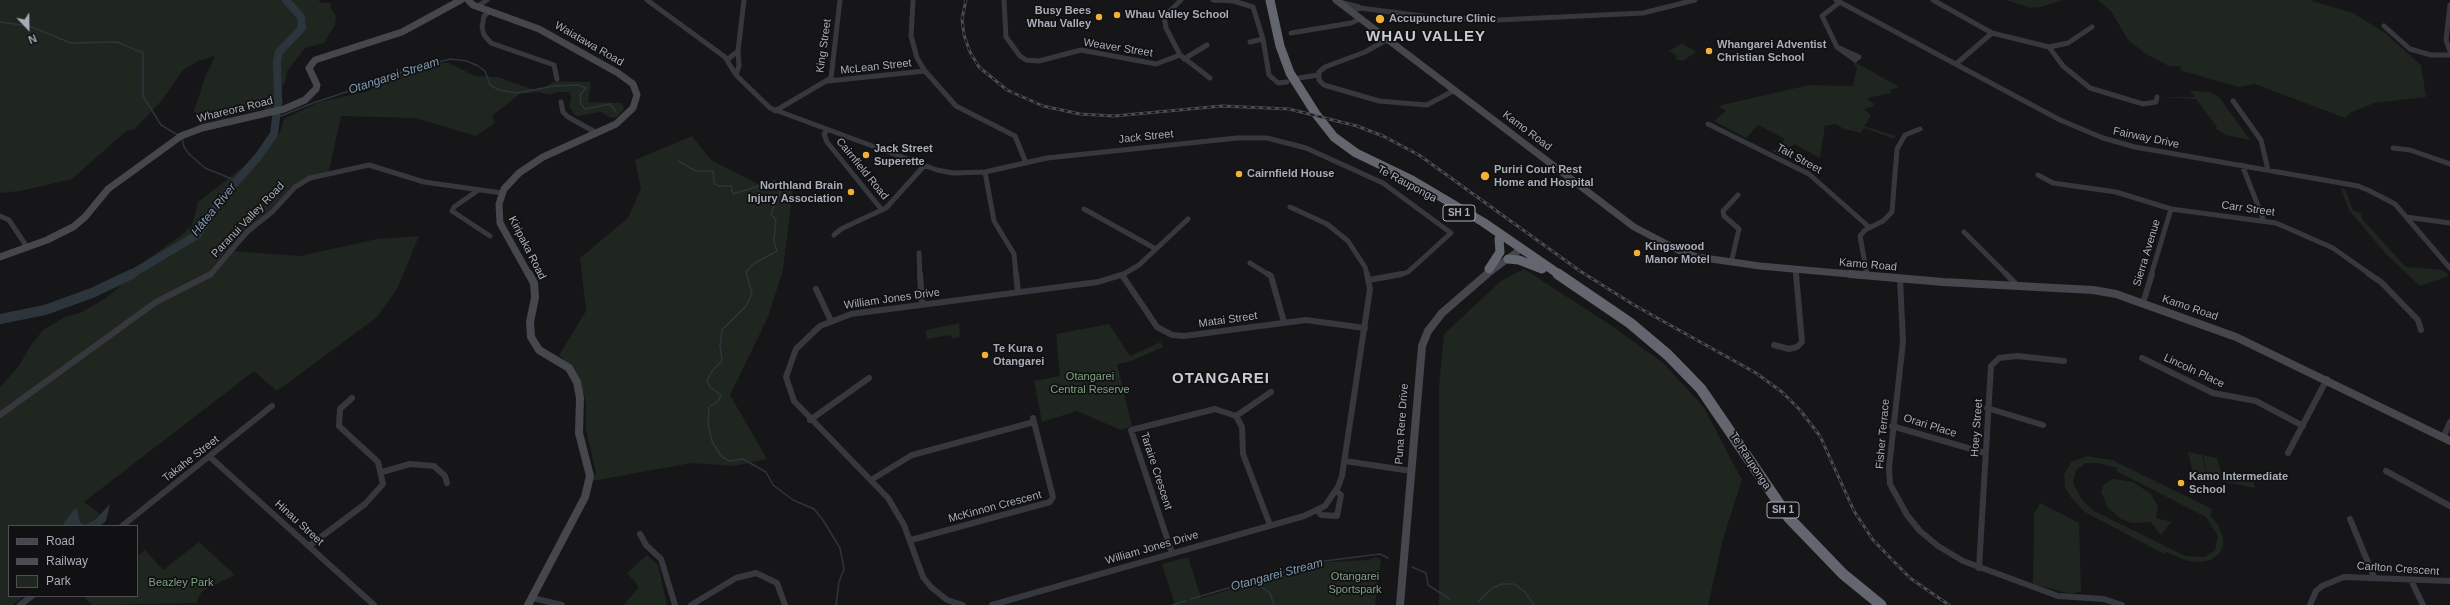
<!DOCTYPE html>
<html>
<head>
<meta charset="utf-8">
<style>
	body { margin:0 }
	#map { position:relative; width:2450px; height:605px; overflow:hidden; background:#161618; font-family:Arial,sans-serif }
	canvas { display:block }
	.legend { position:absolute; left:8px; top:525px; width:130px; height:72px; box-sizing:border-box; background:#111113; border:1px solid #4d4f55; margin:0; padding:5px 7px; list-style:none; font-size:12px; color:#a8adb8 }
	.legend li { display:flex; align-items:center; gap:8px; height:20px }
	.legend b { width:20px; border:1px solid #4d4f55 }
	.north { position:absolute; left:8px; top:8px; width:40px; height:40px; -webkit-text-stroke:3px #111113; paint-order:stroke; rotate:158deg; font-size:11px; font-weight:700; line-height:16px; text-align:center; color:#a8adb8 }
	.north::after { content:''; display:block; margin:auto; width:14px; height:18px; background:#a8adb8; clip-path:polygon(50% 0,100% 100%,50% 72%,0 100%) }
</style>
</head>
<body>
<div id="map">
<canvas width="2450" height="605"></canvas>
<ul class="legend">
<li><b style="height:5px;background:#45474d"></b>Road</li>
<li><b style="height:5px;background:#4a4c52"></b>Railway</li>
<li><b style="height:11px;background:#1e261f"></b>Park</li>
</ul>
<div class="north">N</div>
</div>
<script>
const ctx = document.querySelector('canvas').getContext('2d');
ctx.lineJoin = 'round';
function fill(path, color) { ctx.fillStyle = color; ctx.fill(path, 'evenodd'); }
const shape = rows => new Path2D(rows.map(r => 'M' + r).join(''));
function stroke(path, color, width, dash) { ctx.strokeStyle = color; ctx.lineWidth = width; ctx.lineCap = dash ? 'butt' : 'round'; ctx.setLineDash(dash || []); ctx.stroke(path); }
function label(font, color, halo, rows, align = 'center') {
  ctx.font = font + ' Arial,sans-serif'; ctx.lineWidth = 3.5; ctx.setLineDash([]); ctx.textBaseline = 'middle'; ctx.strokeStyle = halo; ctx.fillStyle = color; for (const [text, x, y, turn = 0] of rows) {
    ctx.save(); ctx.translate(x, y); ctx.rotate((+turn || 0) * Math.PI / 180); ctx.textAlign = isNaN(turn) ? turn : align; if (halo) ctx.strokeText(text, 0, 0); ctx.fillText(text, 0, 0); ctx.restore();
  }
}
fill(shape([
	[0,0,318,0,322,3,331,3,331,9,336,16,335,25,324,43,305,48,287,71,285,82,281,88,283,105,267,110,263,108,201,124,194,111,205,78,215,56,198,61,183,70,163,99,134,130,126,131,72,179,20,191,0,193],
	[2006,0,2063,0,2041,7,2031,8],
	[2098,0,2315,0,2312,1,2353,13,2385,33,2421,65,2426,97,2374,103,2350,113,2345,118,2255,84,2239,87,2186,72,2180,70,2181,66,2169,66,2146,54,2128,40,2111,11],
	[1682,43,1696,52,1683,61,1675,59,1677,56,1669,51],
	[420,62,449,63,475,76,498,77,531,89,540,89,556,81,591,82,588,102,622,103,624,109,617,117,611,118,601,112,576,116,569,107,571,97,569,92,557,92,550,95,538,92,520,94,492,116,495,123,476,136,415,118,341,116,328,175,316,177,295,187,233,251,300,256,377,239,419,236,397,289,376,318,277,391,254,371,84,502,100,514,96,519,85,525,80,522,77,508,73,510,62,526,9,526,9,596,24,596,12,605,0,605,0,387,19,366,29,348,43,330,65,317,80,313,103,300,118,288,130,272,183,234,192,225,198,202,266,149,280,132,284,119,319,102,369,91,394,72],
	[1855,62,1899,87,1890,90,1892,93,1867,98,1875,106,1864,109,1871,116,1864,126,1896,136,1894,139,1864,128,1861,133,1844,129,1836,124,1825,126,1820,158,1794,144,1784,154,1786,158,1770,150,1776,150,1785,139,1758,125,1746,138,1714,121,1726,111,1718,106,1809,85,1853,86,1857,68,1853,63],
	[2190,91,2209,92,2219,97,2250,140,2226,135,2216,129,2217,127,2196,99,2161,97,2195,97],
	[692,136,711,160,760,185,794,179,783,270,768,317,730,395,767,459,734,466,691,463,592,481,596,473,586,430,586,406,584,394,572,369,559,355,586,311,580,258,628,218,641,189,635,160],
	[2341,188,2345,189,2353,211,2361,213,2362,219,2406,267,2443,270,2449,276,2420,286,2385,253,2349,210],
	[1524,269,1612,326,1663,363,1703,406,1742,480,1724,535,1708,605,1439,605,1439,386,1444,334,1501,281],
	[959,323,960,337,952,339,951,335,927,339,926,330],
	[1109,324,1130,356,1161,342,1163,347,1129,362,1117,364,1132,426,1121,430,1077,411,1042,422,1034,381,1060,376,1056,334],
	[2188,452,2202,455,2207,477,2193,474],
	[2203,455,2217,458,2223,480,2208,477],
	[2087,456,2112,460,2212,509,2210,515,2218,525,2223,538,2223,546,2219,554,2211,560,2200,562,2188,561,2166,552,2164,554,2085,512,2070,496,2065,487,2064,475,2071,462],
	[2086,463,2098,463,2113,467,2117,468,2116,471,2206,517,2218,536,2215,550,2205,557,2185,556,2094,511,2082,500,2073,483,2076,470],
	[2222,471,2252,477,2255,488,2225,482],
	[2113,479,2133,482,2151,494,2158,507,2156,518,2171,522,2161,535,2151,522,2132,523,2121,519,2108,508,2101,492,2103,485],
	[2040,503,2079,523,2081,591,2071,594,2033,584,2034,514],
	[199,542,235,575,202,591,196,603,92,605,83,596,137,596,137,556,145,550,163,570],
	[647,555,658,565,667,605,624,605,639,587,627,573],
	[1188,557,1201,598,1328,562,1368,560,1376,557,1381,560,1375,605,1175,605,1162,564]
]), '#1e261f');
fill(shape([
	[110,504,106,521,100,526,62,526,73,510,77,508,80,522,85,525,96,519]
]), '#2c353c');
stroke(shape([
	[0,22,29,26,71,43,117,42,143,53,143,96,161,125,178,135],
	[276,118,313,103,389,78,411,68,451,59,467,61,478,66,485,71,490,85,499,90,517,93,554,86,578,85,586,88,580,95,581,104,585,109,610,104,616,112],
	[182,138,184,147,189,154,205,168,237,181],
	[678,161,696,171,713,171,714,182,718,186,731,186,733,194,775,181,781,190,771,214,776,220,774,241,777,251,753,264,746,272,752,294,746,306,722,330,720,345,722,361,712,371,707,381,710,387,721,395,718,401,709,407,708,424,712,441,721,456,729,461,743,459,766,472,773,485,793,500,814,509,823,520,840,548,844,569,839,582,836,605],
	[1412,567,1426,573,1428,585,1450,599],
	[1253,581,1270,593,1274,605],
	[1191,599,1317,562,1380,554,1388,558],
	[1478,602,1492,588,1502,584,1514,584,1525,592,1534,605],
	[1172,605,1185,601]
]), '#2c353c', 1.5);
stroke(shape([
	[130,275,197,235,228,191,258,157,274,134,278,102,277,61,279,52,302,28,301,17,286,0]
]), '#2c353c', 8);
stroke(shape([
	[0,319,45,310,92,293,132,274]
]), '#2c353c', 10);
stroke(shape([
	[647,0,725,57,736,75,770,108,937,170,953,173,985,172,1047,158,1237,138,1267,138,1306,148,1383,183,1451,233,1408,272,1399,275],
	[913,0,911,36,917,58,925,71,956,106,1015,136,1026,163],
	[1004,0,1006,37,1020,56,1026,60,1039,61,1081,50,1156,64,1180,55],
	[1181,0,1164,17,1166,28,1180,55,1210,78],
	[1213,0,1234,1,1253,7,1263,39,1269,75,1278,83,1287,82],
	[1836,0,2060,120,2103,138,2135,147,2358,186,2370,191,2395,204,2450,268],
	[1933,0,1992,33,2049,47,2068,43,2092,27],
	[1340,2,1359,7],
	[2450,5,2446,40,2450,51],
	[478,6,487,0],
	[490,11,484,16,482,27,484,35,491,43,554,65,557,79],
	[1350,11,1360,8,1438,18,1498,20,1643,13,1695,0],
	[2384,26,2410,49,2431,55,2450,55],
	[1291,33,1351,23,1360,19],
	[1388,39,1365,52,1325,67,1319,72,1319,80,1324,85,1379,101,1427,105,1455,90],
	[1250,42,1263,39],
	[1837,47,1859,57,1855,60,1837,47],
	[1837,47,1822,16,1840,2],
	[2049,47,2063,66,2090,88,2143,104,2156,102,2157,97],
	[1184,59,1207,45],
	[727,60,738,51],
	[1956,64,1992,33],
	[736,75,739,66,738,51,744,0],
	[1299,78,1318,75],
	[828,81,925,71],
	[2233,101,2261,140,2268,170],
	[561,102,563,112,568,117,597,133],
	[775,111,831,78,840,0],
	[1708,124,1809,174,1869,227],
	[827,130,824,134,827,142,882,210],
	[2393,148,2410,150,2450,164],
	[2242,165,2264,221],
	[985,172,994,221,1014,254,1016,275],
	[2038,175,2053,183,2116,192,2171,209,2276,223,2333,248,2371,275],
	[477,191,454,207,452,211,490,236],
	[1290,207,1327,224,1348,241,1365,267,1367,275],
	[1084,209,1156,249],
	[0,216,9,220,27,247],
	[2406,217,2450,223],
	[1964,232,2007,275],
	[834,235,841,229,886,208,924,166],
	[919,253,920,275],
	[1250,263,1269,275],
	[1731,263,1739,229,1724,216,1723,211,1738,195],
	[1796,270,1796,275],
	[210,275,247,232,272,212,295,187,310,178,369,165,424,182,502,193],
	[1122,275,1139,265,1188,219],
	[1867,275,1860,236,1865,230,1883,221,1892,212,1897,149,1905,135,1920,129],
	[2151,275,2171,209]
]), '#37383d', 5);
stroke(shape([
	[920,274,922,304],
	[1016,274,1018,292],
	[1268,274,1271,276,1284,322],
	[1867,274,1867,276],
	[2006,274,2018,286],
	[2369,274,2381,282,2418,320,2421,330],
	[1122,275,1157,327,1172,335,1184,336,1306,320,1365,328],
	[1900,279,1903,342,1889,468,1890,484,1907,515,1920,531,1938,546,1963,561,2058,596,2104,599,2122,605],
	[1369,280,1402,274],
	[816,289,831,321],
	[2143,303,2152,274],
	[1774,345,1789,349,1797,347,1802,342,1796,274],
	[2142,358,2213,393,2256,401,2303,426],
	[1987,408,2043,425],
	[0,415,156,302,211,274],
	[1236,416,1271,392],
	[810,420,869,378],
	[1892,426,1985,453],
	[2443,438,2450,422],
	[2288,453,2327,379],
	[210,457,374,605],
	[1345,461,1411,471],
	[2386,471,2450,506],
	[382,472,410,464,434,466,445,476,447,483],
	[871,480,912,455,1034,422],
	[1318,511,1321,515,1337,516,1341,495,1337,491],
	[2350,519,2374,577],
	[122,526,272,406],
	[640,534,646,545,661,559,675,605],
	[911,540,1050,502,1053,497,1033,418],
	[309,546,365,504,383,484,378,462,339,426,340,409,352,398],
	[1172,553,1131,430,1215,409,1236,416,1242,427,1243,454,1270,525],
	[1979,568,1991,366,1999,358,2017,356,2064,361],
	[2411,580,2423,605],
	[532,598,562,605],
	[20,605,32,596],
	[691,605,736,578,756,573,777,583,785,605],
	[963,605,947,600,931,587,923,577,904,525,888,498,794,401,786,377,796,349,820,326,851,314,1098,282,1124,274],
	[992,605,1304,516,1325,506,1338,487,1342,476,1370,289,1367,274],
	[2310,605,2316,591,2322,586,2344,577,2450,581]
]), '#37383d', 6);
stroke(shape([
	[468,0,473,5,539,29,618,73,633,84,637,95,633,108,616,124,543,157,519,173,504,189,499,204,500,223,529,275],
	[1336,0,1634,227,1678,250,1697,257,1760,266,1861,275],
	[0,257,47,240,73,227,85,217,108,189,181,136,202,128,284,109,305,100,316,89,317,85,309,68,315,60,402,32,461,0],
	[1486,275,1522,248]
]), '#45474d', 7);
stroke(shape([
	[1850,274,1943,282,2093,290,2116,294,2236,337,2450,441],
	[528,605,585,497,590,476,579,433,580,398,577,382,569,368,539,350,531,337,530,322,535,298,534,283,529,274],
	[1400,605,1422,346,1428,331,1442,313,1487,274]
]), '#45474d', 8);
stroke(shape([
	[1270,0,1280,46,1290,73,1316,114,1334,137,1356,153,1412,180,1483,222,1560,275],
	[1508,259,1519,260,1542,269],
	[1489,269,1500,252,1499,239]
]), '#63666e', 9);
stroke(shape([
	[1558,274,1630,323,1668,355,1701,389,1789,518,1843,574,1881,605]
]), '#63666e', 11);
const rail = shape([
	[966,0,962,19,964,35,970,52,979,67,1007,90,1043,106,1080,114,1114,116,1222,106,1289,109,1357,126,1383,136,1419,155,1580,271,1634,305,1756,373,1782,392,1800,410,1820,436,1854,511,1873,540,1910,578,1949,605]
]);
stroke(rail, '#4a4c52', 3);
stroke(rail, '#111113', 1.5, [4]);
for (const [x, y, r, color] of [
	[1117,15,4,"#f2b134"],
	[1099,17,4,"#f2b134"],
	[1380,19,5,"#f2b134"],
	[1709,51,4,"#f2b134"],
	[866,155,4,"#f2b134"],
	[1239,174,4,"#f2b134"],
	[1485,176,5,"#f2b134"],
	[851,192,4,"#f2b134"],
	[1637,253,4,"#f2b134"],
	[985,355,4,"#f2b134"],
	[2181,483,4,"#f2b134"]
]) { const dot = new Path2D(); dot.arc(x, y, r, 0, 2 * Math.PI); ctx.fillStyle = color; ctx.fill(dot); stroke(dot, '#111113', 1.5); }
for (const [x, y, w] of [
	[1459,213,32],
	[1783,510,32]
]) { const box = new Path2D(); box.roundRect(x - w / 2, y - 8, w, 16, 3); ctx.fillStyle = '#111113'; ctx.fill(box); stroke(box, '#a8adb8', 1); }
label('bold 10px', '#a8adb8', null, [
	["SH 1",1459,213],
	["SH 1",1783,510]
]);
label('bold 11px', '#a8adb8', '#111113', [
	["Busy Bees",1091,11,"right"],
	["Whau Valley",1091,24,"right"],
	["Whau Valley School",1125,15],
	["Accupuncture Clinic",1389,19],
	["Whangarei Adventist",1717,45],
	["Christian School",1717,58],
	["Jack Street",874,149],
	["Superette",874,162],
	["Puriri Court Rest",1494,170],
	["Home and Hospital",1494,183],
	["Cairnfield House",1247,174],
	["Northland Brain",843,186,"right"],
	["Injury Association",843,199,"right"],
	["Kingswood",1645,247],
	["Manor Motel",1645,260],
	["Te Kura o",993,349],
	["Otangarei",993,362],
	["Kamo Intermediate",2189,477],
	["School",2189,490]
], 'left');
label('11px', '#a8adb8', '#111113', [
	["Waiatawa Road",589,44,30],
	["King Street",824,46,-82],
	["Weaver Street",1118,48,9],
	["McLean Street",876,67,-6],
	["Whareora Road",235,110,-14],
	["Kamo Road",1527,131,37],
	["Jack Street",1146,137,-6],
	["Fairway Drive",2146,138,12],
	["Tait Street",1799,159,29],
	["Cairnfield Road",862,169,51],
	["Te Rauponga",1407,184,28],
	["Carr Street",2248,209,8],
	["Paranui Valley Road",248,220,-46],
	["Kiripaka Road",527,248,63],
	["Sierra Avenue",2147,253,-73],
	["Kamo Road",1868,265,5],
	["William Jones Drive",892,299,-8],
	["Kamo Road",2190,308,19],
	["Matai Street",1228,320,-8],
	["Lincoln Place",2194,371,25],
	["Puna Rere Drive",1402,424,-86],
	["Orari Place",1930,426,17],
	["Hoey Street",1977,428,-86],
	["Fisher Terrace",1883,434,-85],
	["Takahe Street",191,459,-38],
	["Te Rauponga",1750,461,57],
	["Taraire Crescent",1156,471,72],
	["McKinnon Crescent",995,507,-15],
	["Hinau Street",299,523,42],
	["William Jones Drive",1152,548,-16],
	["Carlton Crescent",2398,569,4]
]);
label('11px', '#7fa381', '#111113', [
	["Otangarei",1090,377],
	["Central Reserve",1090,390],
	["Otangarei",1355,577],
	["Sportspark",1355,590],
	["Beazley Park",181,583]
]);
label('italic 12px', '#7f9bb3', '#111113', [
	["Otangarei Stream",394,76,-18],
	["Hātea River",214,210,-51],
	["Otangarei Stream",1277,575,-15]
]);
ctx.letterSpacing = '1px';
label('bold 15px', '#c9ccd4', '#111113', [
	["WHAU VALLEY",1426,37],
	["OTANGAREI",1221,379]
]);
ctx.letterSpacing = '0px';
</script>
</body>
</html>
